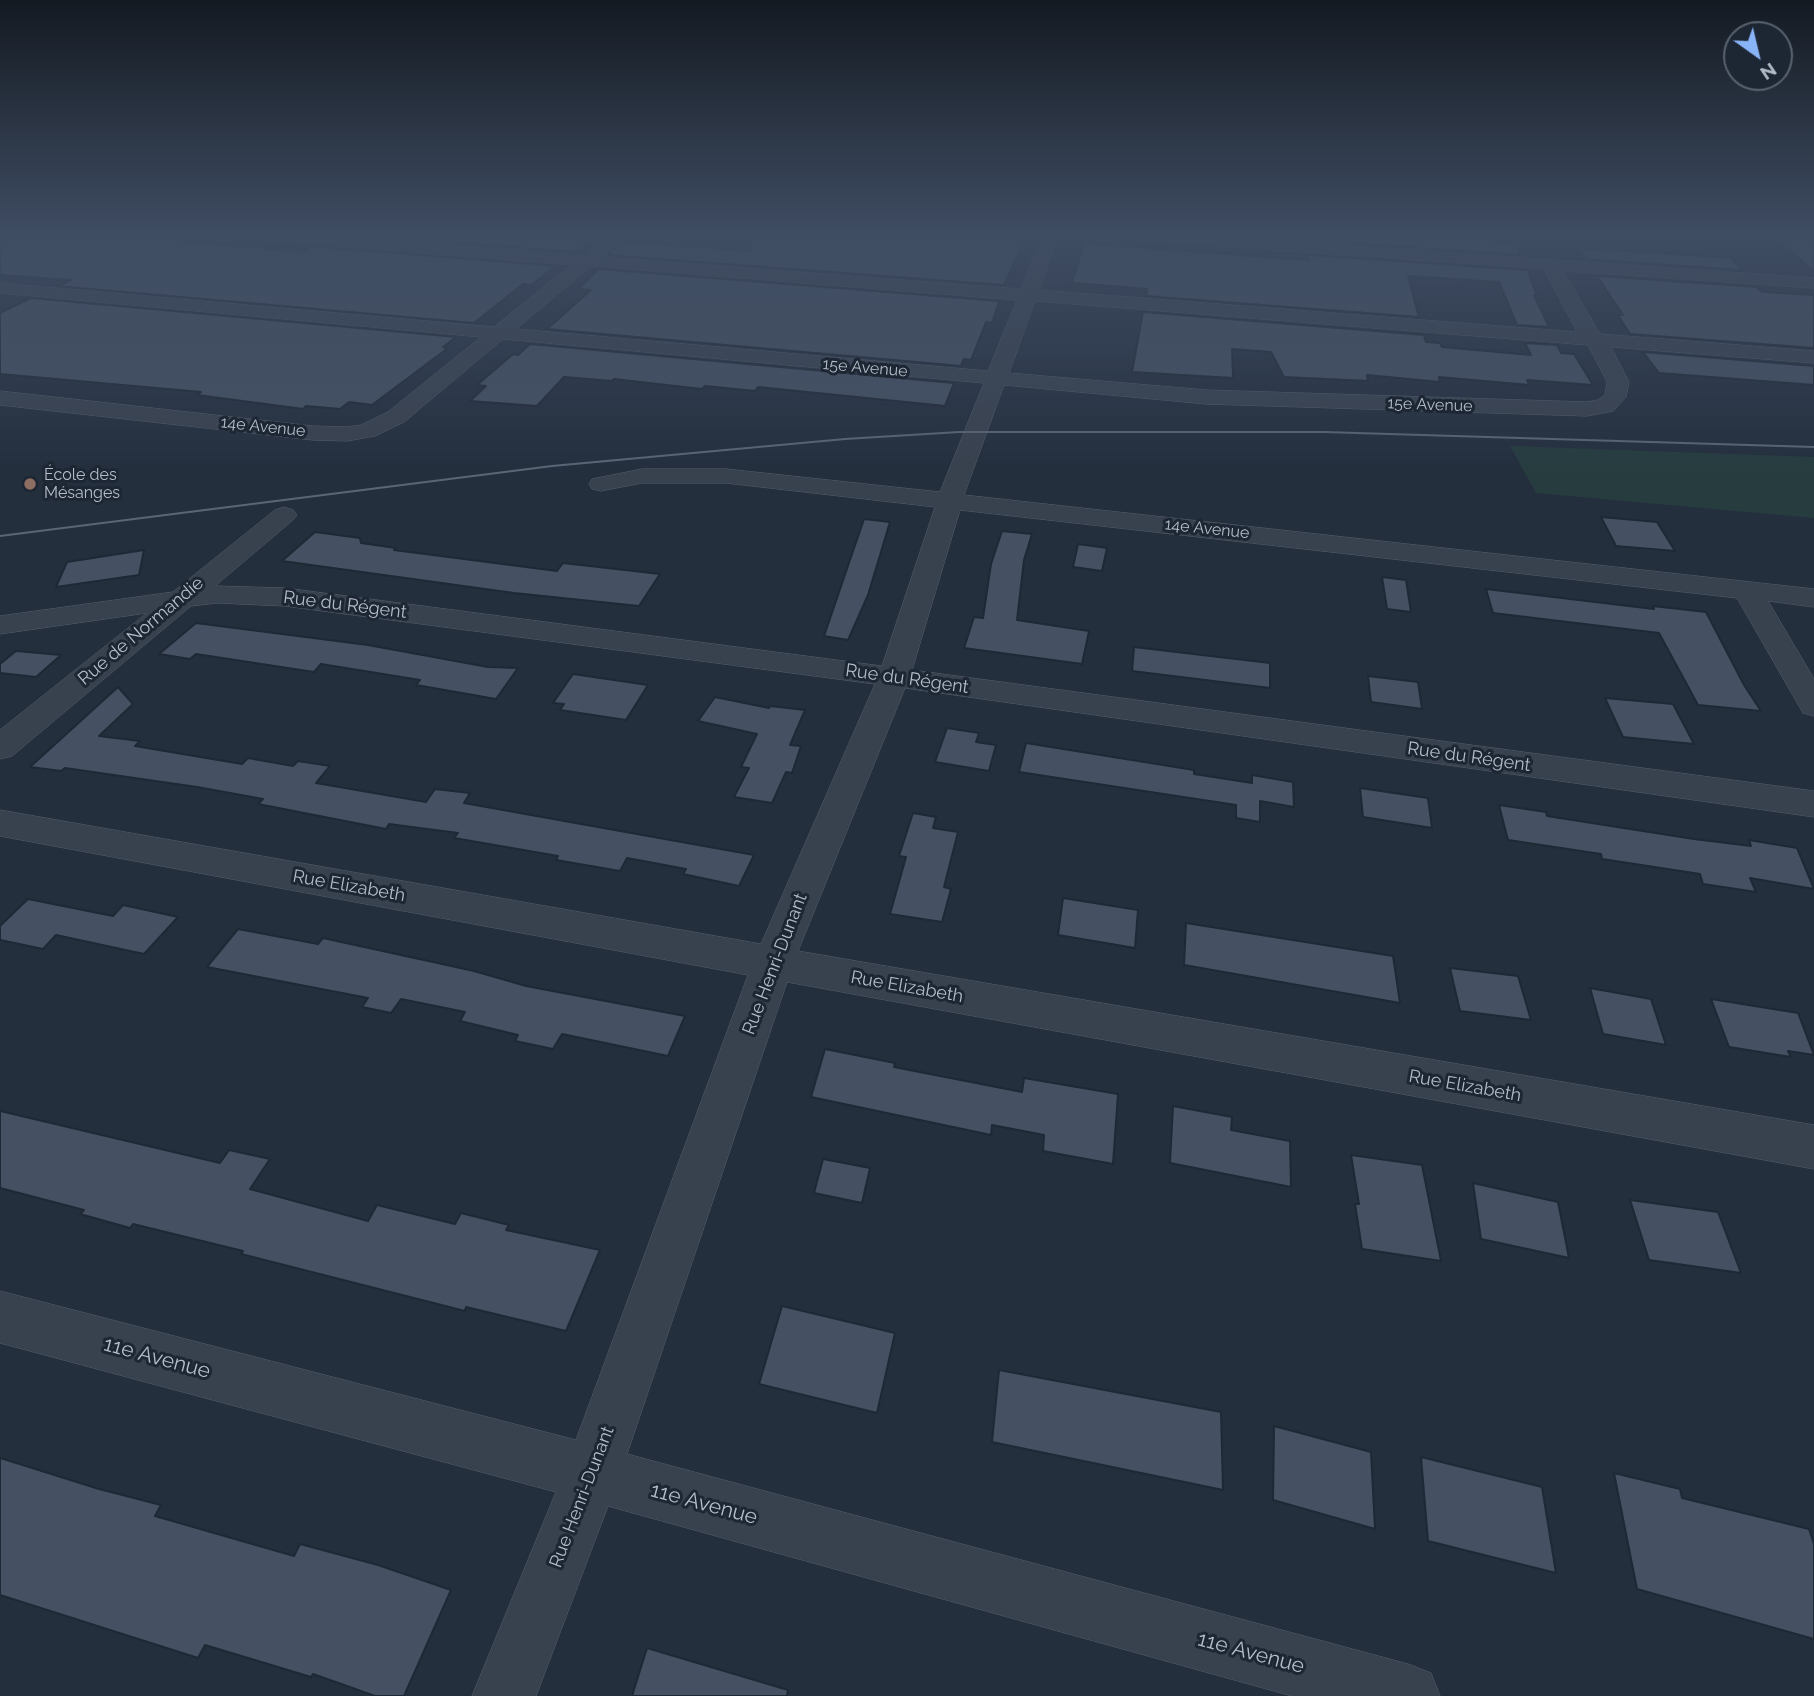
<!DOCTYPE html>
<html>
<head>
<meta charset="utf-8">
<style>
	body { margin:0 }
	#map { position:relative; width:1814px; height:1696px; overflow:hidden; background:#242f3e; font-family:Raleway,sans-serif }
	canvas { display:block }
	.north { position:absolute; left:1723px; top:21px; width:70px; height:70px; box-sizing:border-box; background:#1d2633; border:2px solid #59626f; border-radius:50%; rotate:146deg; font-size:19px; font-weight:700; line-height:28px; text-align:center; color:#b4bcc9 }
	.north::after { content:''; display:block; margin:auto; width:24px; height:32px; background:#8ab4f8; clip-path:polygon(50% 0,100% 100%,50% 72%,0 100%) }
</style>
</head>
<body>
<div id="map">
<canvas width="1814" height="1696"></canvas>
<div class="north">N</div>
</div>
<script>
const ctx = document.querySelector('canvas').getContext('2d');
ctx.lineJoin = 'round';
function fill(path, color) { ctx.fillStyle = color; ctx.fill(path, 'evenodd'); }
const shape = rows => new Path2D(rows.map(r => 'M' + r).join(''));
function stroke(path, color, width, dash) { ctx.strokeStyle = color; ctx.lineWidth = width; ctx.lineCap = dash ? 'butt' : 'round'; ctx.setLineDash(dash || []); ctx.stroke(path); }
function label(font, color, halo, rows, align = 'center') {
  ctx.font = font + ' Raleway,sans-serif'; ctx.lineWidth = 6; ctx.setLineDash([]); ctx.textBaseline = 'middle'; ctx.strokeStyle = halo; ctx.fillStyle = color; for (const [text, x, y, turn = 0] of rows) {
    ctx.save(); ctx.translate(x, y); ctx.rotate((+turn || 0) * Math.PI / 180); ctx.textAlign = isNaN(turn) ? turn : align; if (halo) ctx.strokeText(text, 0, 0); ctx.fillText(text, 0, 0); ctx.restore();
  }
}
fill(shape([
	[1510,446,1814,457,1814,518,1536,493]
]), '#263c3f');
const building = shape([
	[0,234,104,234,307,252,308,246,556,266,531,285,523,284,474,323,58,286,71,280,0,275,0,234],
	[347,234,548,234,599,239,594,243,591,240,576,252,347,234],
	[752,234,959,234,1025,239,1004,285,608,255,624,241,751,251,752,234],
	[1304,234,1420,238,1419,236,1511,242,1517,244,1521,255,1305,240,1304,234],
	[1770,234,1814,235,1814,271,1770,234],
	[1084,243,1289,259,1308,260,1308,255,1527,270,1537,295,1534,295,1549,327,1517,325,1499,282,1408,276,1419,317,1146,296,1147,289,1072,283,1084,243],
	[1579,248,1731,258,1742,270,1586,259,1579,248],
	[599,269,999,301,992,323,986,322,971,360,964,359,961,366,547,329,591,290,578,289,599,269],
	[1597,276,1757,287,1762,292,1814,295,1814,348,1630,334,1618,315,1623,315,1597,276],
	[31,298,456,337,443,347,448,348,372,405,349,402,340,409,306,406,303,409,197,395,201,392,0,374,0,313,31,298],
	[1143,312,1424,335,1426,342,1440,343,1442,347,1531,355,1525,343,1557,345,1561,353,1574,354,1593,385,1527,380,1529,385,1439,377,1440,382,1367,375,1368,381,1284,377,1271,352,1232,349,1233,378,1132,372,1143,312],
	[530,344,954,383,945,406,758,387,755,391,705,386,702,389,614,379,612,381,564,377,537,406,470,401,486,386,477,385,513,354,518,355,530,344],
	[1643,352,1814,366,1814,385,1659,373,1643,352],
	[1601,517,1657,522,1675,551,1616,546,1601,517],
	[864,519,890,522,868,595,848,640,824,636,864,519],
	[1002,531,1032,534,1024,560,1017,620,1089,631,1082,664,964,648,974,617,983,618,991,564,1002,531],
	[315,532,360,538,361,543,396,548,394,550,557,571,563,563,660,574,639,606,514,593,282,561,315,532],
	[1078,544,1107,548,1102,571,1073,567,1078,544],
	[144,550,139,575,56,587,67,562,144,550],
	[1382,577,1406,580,1411,612,1387,609,1382,577],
	[1486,589,1654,609,1653,606,1706,612,1744,685,1761,711,1698,705,1659,633,1493,613,1486,589],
	[196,623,368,645,488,667,518,668,496,699,416,685,420,680,321,664,314,672,196,654,190,659,159,654,196,623],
	[1134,647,1270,663,1270,688,1132,671,1134,647],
	[16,651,61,655,36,677,0,673,0,664,16,651],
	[573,674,648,685,626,720,560,710,564,704,553,703,573,674],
	[1368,676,1418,682,1422,709,1371,702,1368,676],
	[118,687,133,704,99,736,140,741,135,746,242,764,248,758,293,766,298,761,330,766,316,783,426,802,435,789,470,793,464,803,754,855,739,886,683,874,686,869,627,858,620,871,556,860,558,856,454,838,458,833,389,824,386,829,258,804,263,799,197,787,65,768,61,771,30,767,118,687],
	[715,697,769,708,770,706,805,710,790,745,801,746,792,773,786,772,772,803,734,797,749,768,741,767,757,734,698,721,715,697],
	[1605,698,1673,704,1694,744,1623,737,1605,698],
	[947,728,979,733,976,742,996,745,989,771,935,762,947,728],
	[1026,743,1194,770,1194,774,1252,783,1252,775,1293,782,1294,807,1260,801,1260,822,1236,818,1236,805,1019,772,1026,743],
	[1360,788,1428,798,1432,828,1363,817,1360,788],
	[1499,805,1546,812,1547,816,1694,839,1751,846,1749,840,1797,848,1814,889,1750,878,1756,892,1703,884,1700,874,1602,859,1601,854,1508,840,1499,805],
	[913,813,936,817,933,828,958,832,944,887,951,889,942,922,890,914,906,857,899,856,913,813],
	[1063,898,1138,910,1135,948,1058,935,1063,898],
	[28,899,113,916,123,905,178,917,144,954,56,935,43,949,0,940,0,926,28,899],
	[1186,923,1393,956,1400,1003,1184,965,1186,923],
	[238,929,318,944,323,938,474,971,526,986,685,1016,668,1056,562,1034,553,1049,515,1041,518,1035,460,1021,465,1012,401,999,391,1013,362,1007,368,998,207,967,238,929],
	[1450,968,1518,976,1531,1020,1460,1011,1450,968],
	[1590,988,1651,999,1666,1045,1603,1034,1590,988],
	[1711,999,1798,1013,1814,1055,1788,1051,1791,1057,1729,1047,1711,999],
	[825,1049,895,1063,894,1067,1022,1092,1024,1078,1118,1094,1113,1164,1043,1151,1044,1135,992,1125,991,1135,811,1097,825,1049],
	[1173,1106,1232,1117,1231,1130,1290,1141,1291,1187,1170,1163,1173,1106],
	[0,1111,220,1163,229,1150,270,1159,250,1189,368,1221,377,1205,455,1224,461,1213,509,1225,506,1230,600,1250,566,1331,466,1307,465,1311,241,1254,243,1251,133,1224,130,1228,80,1214,84,1210,0,1188,0,1111],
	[1351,1155,1422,1165,1441,1261,1362,1249,1355,1204,1359,1204,1351,1155],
	[823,1159,870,1168,862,1203,814,1193,823,1159],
	[1473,1183,1558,1202,1569,1258,1481,1239,1473,1183],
	[1630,1200,1718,1212,1741,1273,1649,1260,1630,1200],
	[782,1306,895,1333,877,1413,759,1384,782,1306],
	[999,1370,1221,1412,1223,1490,992,1442,999,1370],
	[1274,1426,1371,1452,1375,1529,1273,1500,1274,1426],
	[1421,1457,1542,1487,1556,1573,1428,1541,1421,1457],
	[0,1458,99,1489,161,1505,155,1516,294,1556,300,1544,378,1565,451,1590,404,1696,375,1696,313,1674,311,1677,205,1645,198,1658,0,1595,0,1458],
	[1614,1473,1680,1489,1682,1498,1809,1529,1814,1544,1814,1639,1637,1589,1614,1473],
	[647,1648,788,1690,787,1696,632,1696,647,1648]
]);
fill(building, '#455162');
stroke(building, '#1f2835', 2);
const minor = shape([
	[241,234,313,234,583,255,609,234,627,234,602,257,1021,289,1043,234,1059,234,1039,290,1577,332,1544,269,1115,239,1107,234,1187,234,1814,278,1814,288,1563,271,1600,334,1814,351,1814,363,1611,347,1629,382,1626,397,1613,411,1587,416,1206,404,1004,385,964,495,1814,589,1814,607,1768,601,1814,679,1814,716,1803,713,1737,598,960,510,912,670,1814,791,1814,817,905,688,798,951,1814,1125,1814,1169,787,982,627,1454,1408,1664,1431,1673,1440,1696,1292,1696,608,1506,536,1696,472,1696,556,1492,0,1343,0,1291,576,1440,748,975,0,836,0,810,761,944,875,684,285,606,217,603,191,606,12,756,0,759,0,730,147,613,0,634,0,616,173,592,275,510,284,507,293,510,297,515,293,520,215,586,285,588,882,666,935,507,726,483,642,483,601,491,592,489,589,484,592,479,642,469,726,469,940,492,984,383,503,339,404,422,375,436,347,441,313,440,0,405,0,391,313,426,347,427,361,425,388,412,481,337,0,293,0,283,494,327,571,265,249,239,241,234],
	[591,266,1017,300,988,371,516,329,591,266],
	[1035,301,1588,345,1607,382,1605,395,1598,400,1587,402,1206,390,1009,373,1035,301]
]);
stroke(minor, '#565f6c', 1);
fill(minor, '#38414e');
stroke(shape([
	[0,536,552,466,845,439,959,432,1324,432,1814,447]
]), '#5a6575', 2);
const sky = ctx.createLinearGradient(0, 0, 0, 471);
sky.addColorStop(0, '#141a22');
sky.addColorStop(0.5, '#3f4d63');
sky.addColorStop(1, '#3f4d6300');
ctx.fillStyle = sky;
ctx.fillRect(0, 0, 1814, 471);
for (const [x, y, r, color] of [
	[30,484,7,"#8d6e63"]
]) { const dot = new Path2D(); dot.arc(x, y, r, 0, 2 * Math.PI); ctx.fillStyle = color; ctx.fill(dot); stroke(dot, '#1d2633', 2.5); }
label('16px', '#b4bcc9', '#1d2633', [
	["15e Avenue",865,368,5],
	["15e Avenue",1430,405,2],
	["14e Avenue",263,427,6],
	["14e Avenue",1207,529,6]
]);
label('16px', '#b4bcc9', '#1d2633', [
	["École des",44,475],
	["Mésanges",44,493]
], 'left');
label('18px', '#b4bcc9', '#1d2633', [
	["Rue du Régent",345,605,7],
	["Rue de Normandie",141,631,-40],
	["Rue du Régent",907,679,8],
	["Rue du Régent",1469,757,8],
	["Rue Elizabeth",349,886,10],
	["Rue Henri-Dunant",775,964,-69],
	["Rue Elizabeth",907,987,10],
	["Rue Elizabeth",1465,1086,10],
	["Rue Henri-Dunant",582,1497,-69]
]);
label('21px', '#b4bcc9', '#1d2633', [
	["11e Avenue",157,1358,15],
	["11e Avenue",704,1504,15],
	["11e Avenue",1251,1653,15]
]);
</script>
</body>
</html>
